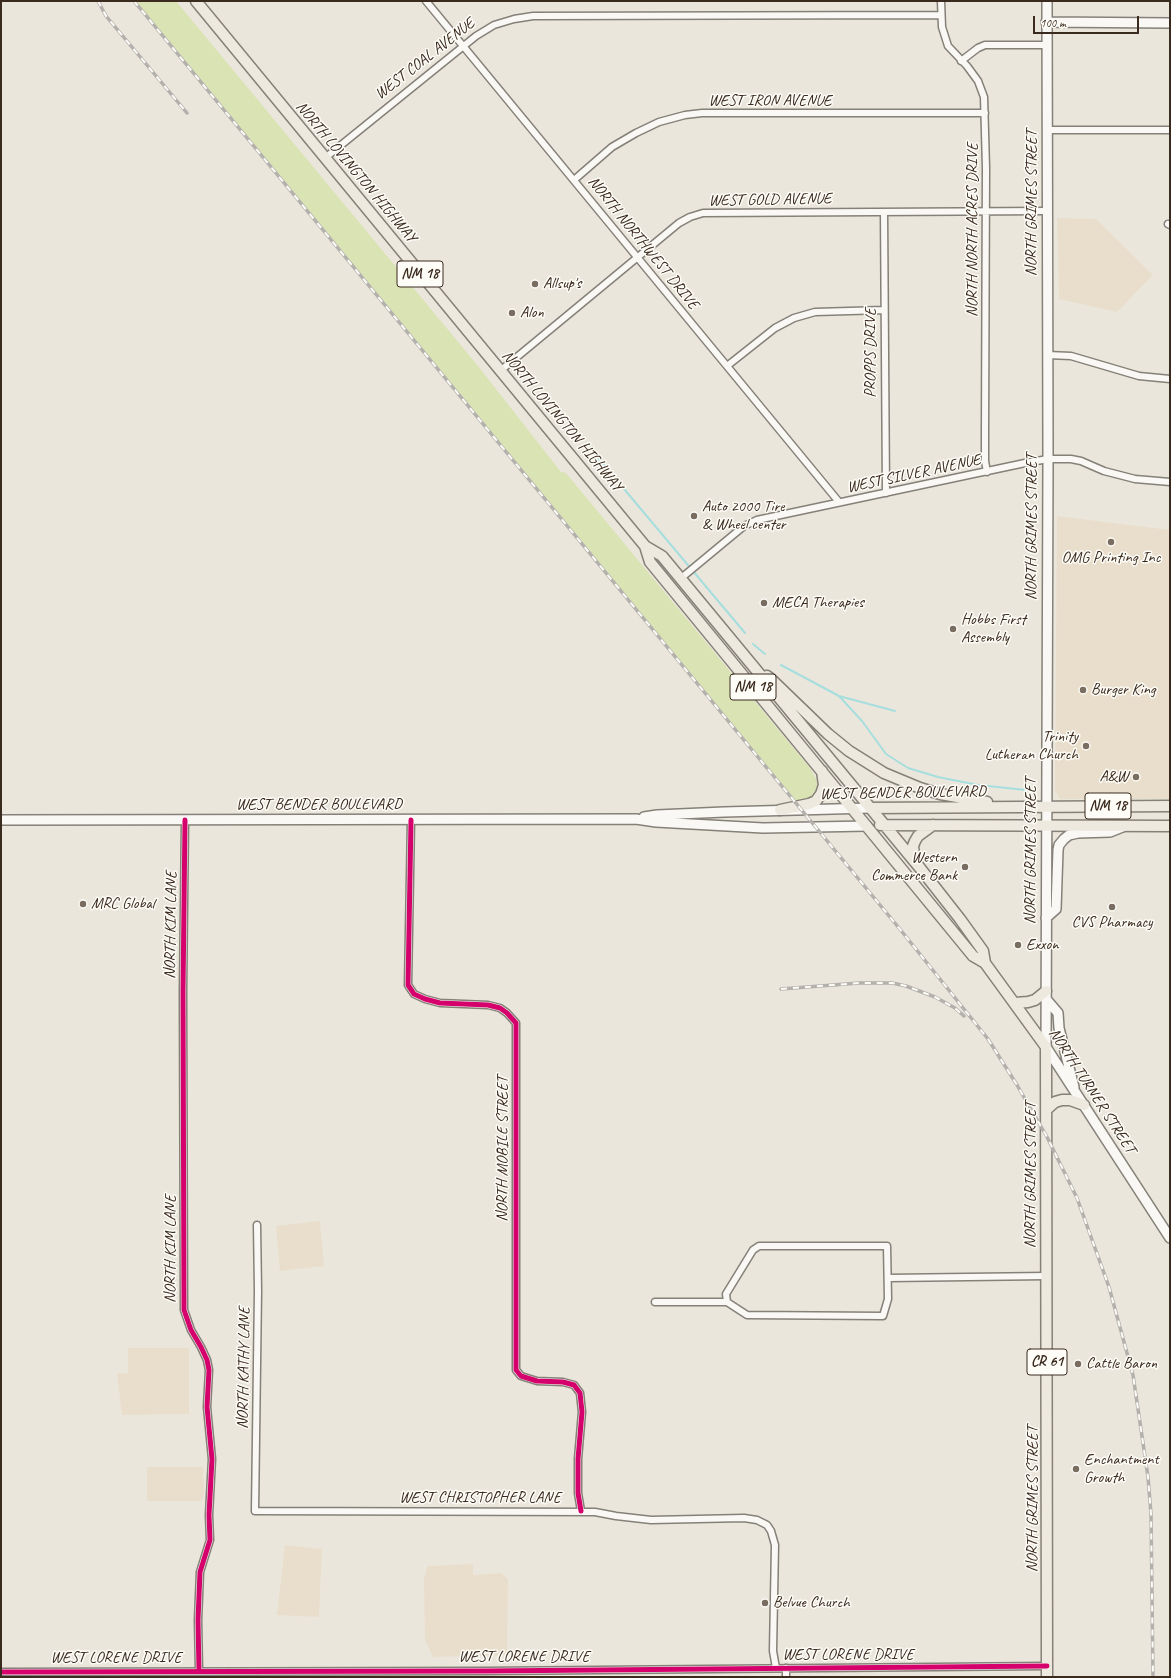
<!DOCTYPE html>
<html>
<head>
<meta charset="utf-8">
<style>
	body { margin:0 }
	#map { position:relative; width:1171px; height:1678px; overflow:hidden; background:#ebe6dc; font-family:Caveat,sans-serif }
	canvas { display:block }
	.frame { position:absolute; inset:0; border:2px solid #3b2a1e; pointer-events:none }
	.scale { position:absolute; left:1033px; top:16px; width:106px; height:18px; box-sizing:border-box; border:2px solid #3b2a1e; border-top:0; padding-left:5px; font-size:12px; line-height:14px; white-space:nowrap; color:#3b2a1e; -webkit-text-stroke:3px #fdfcf7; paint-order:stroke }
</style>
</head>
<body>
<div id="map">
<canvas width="1171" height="1678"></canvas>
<div class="frame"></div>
<div class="scale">100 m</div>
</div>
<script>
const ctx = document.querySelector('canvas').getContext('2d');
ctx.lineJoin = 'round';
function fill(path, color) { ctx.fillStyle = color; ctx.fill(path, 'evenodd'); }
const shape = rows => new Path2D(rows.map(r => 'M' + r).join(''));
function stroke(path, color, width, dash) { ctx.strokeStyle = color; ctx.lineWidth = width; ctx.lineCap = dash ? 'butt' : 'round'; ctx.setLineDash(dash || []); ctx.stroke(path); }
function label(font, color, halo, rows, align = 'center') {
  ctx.font = font + ' Caveat,sans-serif'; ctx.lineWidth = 3; ctx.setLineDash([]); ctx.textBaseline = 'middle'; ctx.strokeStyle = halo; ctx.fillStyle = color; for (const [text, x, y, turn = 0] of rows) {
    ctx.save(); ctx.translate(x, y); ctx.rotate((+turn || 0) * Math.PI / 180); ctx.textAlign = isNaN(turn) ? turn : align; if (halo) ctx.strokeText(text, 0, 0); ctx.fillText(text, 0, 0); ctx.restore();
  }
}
fill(shape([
	[1057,218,1096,219,1153,275,1117,312,1059,299],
	[1057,516,1170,530,1170,799,1060,799,1055,790],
	[320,1221,324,1266,280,1271,276,1226],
	[128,1348,189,1348,189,1414,122,1415,117,1374,128,1373],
	[147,1467,203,1467,204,1493,202,1501,147,1501],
	[285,1545,322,1549,319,1617,277,1615],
	[473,1564,473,1575,501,1573,508,1579,507,1655,433,1657,425,1640,424,1579,427,1566]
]), '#e9decc');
fill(shape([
	[136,1,176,1,478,366,561,472,566,473,810,768,817,781,818,789,815,796,809,802,797,802]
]), '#dae3b4');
stroke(shape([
	[593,452,745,633],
	[753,644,765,654],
	[781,665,839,696,895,711],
	[839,696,862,721,886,754,908,768,938,777,978,785,1036,791]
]), '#a6dede', 2);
const street = shape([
	[426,1,839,502],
	[941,1,942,27,948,46,967,66,978,81,984,97,986,168,985,432,985,461,987,472],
	[961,61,978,48,985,45,1047,45],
	[1047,130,1170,130],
	[325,158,476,36,494,25,514,19,533,16,941,15],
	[574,180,612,147,636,133,659,122,685,115,702,113,985,113],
	[884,212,886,493],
	[1168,224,1170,225],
	[1047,355,1071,356,1139,376,1170,379],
	[727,366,775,328,794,318,815,312,884,310],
	[500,371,679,223,690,217,703,213,1047,211],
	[680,579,744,526,757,520,1025,463,1048,459,1071,459,1081,461,1104,471,1135,479,1170,482],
	[185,820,183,991,184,1310,191,1330,201,1347,207,1360,209,1370,207,1407,212,1459,209,1515,210,1540,200,1572,198,1620,199,1671],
	[411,820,408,985,414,994,425,999,440,1003,488,1005,500,1008,507,1013,516,1023,516,1370,521,1376,537,1381,563,1382,574,1385,580,1393,582,1412,578,1459,578,1493,581,1511],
	[257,1225,258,1291,255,1511,595,1512,616,1516,651,1520,744,1518,757,1520,767,1525,771,1531,775,1545,773,1651,776,1668],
	[888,1278,1047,1276],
	[655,1302,727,1302,747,1315,883,1316,888,1299,887,1246,759,1246,753,1250,726,1294,727,1302],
	[786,1668,786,1677],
	[1,1672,486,1671,1047,1666]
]);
const secondary = shape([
	[1047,1,1048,459,1046,1047,1170,1238],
	[1046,22,1170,23],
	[644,817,657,815,724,812,870,808],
	[1,820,636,819,656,822,763,828,867,826],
	[1046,918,1056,909,1058,850,1059,845,1064,839,1069,835,1078,833,1110,832,1125,826],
	[1046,999,1058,1013,1059,1028,1074,1087]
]);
const primary = shape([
	[196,1,645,546,662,556,920,868,960,919,983,951,985,963],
	[645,546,650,562,973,956,985,963,1046,1047,1047,1677],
	[767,676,771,679,828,734,849,751,884,773,920,788,940,794,987,802],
	[870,808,1170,806],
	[780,810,809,804,816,801,821,794,824,785,822,771],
	[880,825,1170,826],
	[917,862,914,854,913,846,915,841,918,836,933,825],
	[1015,1003,1028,1002,1035,1000,1046,991],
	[1046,1110,1055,1102,1062,1100,1070,1100,1084,1105]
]);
stroke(street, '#858078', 9);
stroke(secondary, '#858078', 12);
stroke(primary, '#858078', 13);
stroke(street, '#f9f8f5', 6);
stroke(secondary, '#f9f8f5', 9);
stroke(primary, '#eee9df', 10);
const rail = shape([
	[98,1,106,16,187,113],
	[134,1,899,928,988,1039,1017,1085,1047,1137,1077,1198,1109,1287,1133,1375,1148,1477,1151,1514,1153,1677],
	[781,989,859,983,892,983,906,986,935,997,955,1008,964,1016]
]);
stroke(rail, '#b4b1ad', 3.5);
stroke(rail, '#fdfcf7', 2, [6]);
stroke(shape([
	[185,820,183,991,184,1310,191,1330,201,1347,207,1360,209,1370,207,1407,212,1459,209,1515,210,1540,200,1572,198,1620,199,1671],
	[411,820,408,985,414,994,425,999,440,1003,488,1005,500,1008,507,1013,516,1023,516,1370,521,1376,537,1381,563,1382,574,1385,580,1393,582,1412,578,1459,578,1493,581,1511],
	[1,1672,486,1671,1047,1666]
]), '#d6006c', 5);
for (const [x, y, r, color] of [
	[535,284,4,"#796c60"],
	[512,313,4,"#796c60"],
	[694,516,4,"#796c60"],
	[1111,542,4,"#796c60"],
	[764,603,4,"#796c60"],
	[953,629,4,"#796c60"],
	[1083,690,4,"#796c60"],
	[1086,746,4,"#796c60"],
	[1136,777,4,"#796c60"],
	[965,867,4,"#796c60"],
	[83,904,4,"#796c60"],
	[1112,907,4,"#796c60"],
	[1018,945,4,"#796c60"],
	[1078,1364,4,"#796c60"],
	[1076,1469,4,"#796c60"],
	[765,1603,4,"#796c60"]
]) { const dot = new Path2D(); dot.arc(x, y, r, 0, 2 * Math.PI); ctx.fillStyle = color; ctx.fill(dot); stroke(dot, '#fdfcf7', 1.5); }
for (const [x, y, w] of [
	[420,274,46],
	[753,687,46],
	[1108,806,46],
	[1047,1362,40]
]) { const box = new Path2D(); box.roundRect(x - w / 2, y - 13, w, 26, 3); ctx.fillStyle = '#fdfcf7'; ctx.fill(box); stroke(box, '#3b2a1e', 1); }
label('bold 15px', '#3b2a1e', null, [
	["NM 18",420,274],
	["NM 18",753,687],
	["NM 18",1108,806],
	["CR 61",1047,1362]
]);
label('16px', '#3b2a1e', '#fdfcf7', [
	["WEST COAL AVENUE",425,59,-38],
	["WEST IRON AVENUE",770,101],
	["NORTH LOVINGTON HIGHWAY",356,172,50],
	["WEST GOLD AVENUE",770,200,-1],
	["NORTH GRIMES STREET",1032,203,-90],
	["NORTH NORTH ACRES DRIVE",973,230,-90],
	["NORTH NORTHWEST DRIVE",643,243,51],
	["PROPPS DRIVE",871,353,-90],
	["NORTH LOVINGTON HIGHWAY",562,421,50],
	["WEST SILVER AVENUE",914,474,-12],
	["NORTH GRIMES STREET",1032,527,-90],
	["WEST BENDER BOULEVARD",903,793,-1],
	["WEST BENDER BOULEVARD",319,805],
	["NORTH GRIMES STREET",1031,851,-90],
	["NORTH KIM LANE",171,925,-89],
	["NORTH TURNER STREET",1092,1091,57],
	["NORTH MOBILE STREET",503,1149,-90],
	["NORTH GRIMES STREET",1031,1175,-90],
	["NORTH KIM LANE",171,1249,-90],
	["NORTH KATHY LANE",244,1368,-89],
	["WEST CHRISTOPHER LANE",480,1498],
	["NORTH GRIMES STREET",1033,1499,-90],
	["WEST LORENE DRIVE",848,1655],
	["WEST LORENE DRIVE",524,1657],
	["WEST LORENE DRIVE",116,1658]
]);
label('16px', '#3b2a1e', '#fdfcf7', [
	["Allsup's",543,284],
	["Alon",520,313],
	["Auto 2000 Tire",702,507],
	["& Wheel center",702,525],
	["OMG Printing Inc",1111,558,"center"],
	["MECA Therapies",772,603],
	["Hobbs First",961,620],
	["Assembly",961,638],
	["Burger King",1091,690],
	["Trinity",1078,737,"right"],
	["Lutheran Church",1078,755,"right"],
	["A&W",1128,777,"right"],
	["Western",957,858,"right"],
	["Commerce Bank",957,876,"right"],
	["MRC Global",91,904],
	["CVS Pharmacy",1112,923,"center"],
	["Exxon",1026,945],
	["Cattle Baron",1086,1364],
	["Enchantment",1084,1460],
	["Growth",1084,1478],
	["Belvue Church",773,1603]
], 'left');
</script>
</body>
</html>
